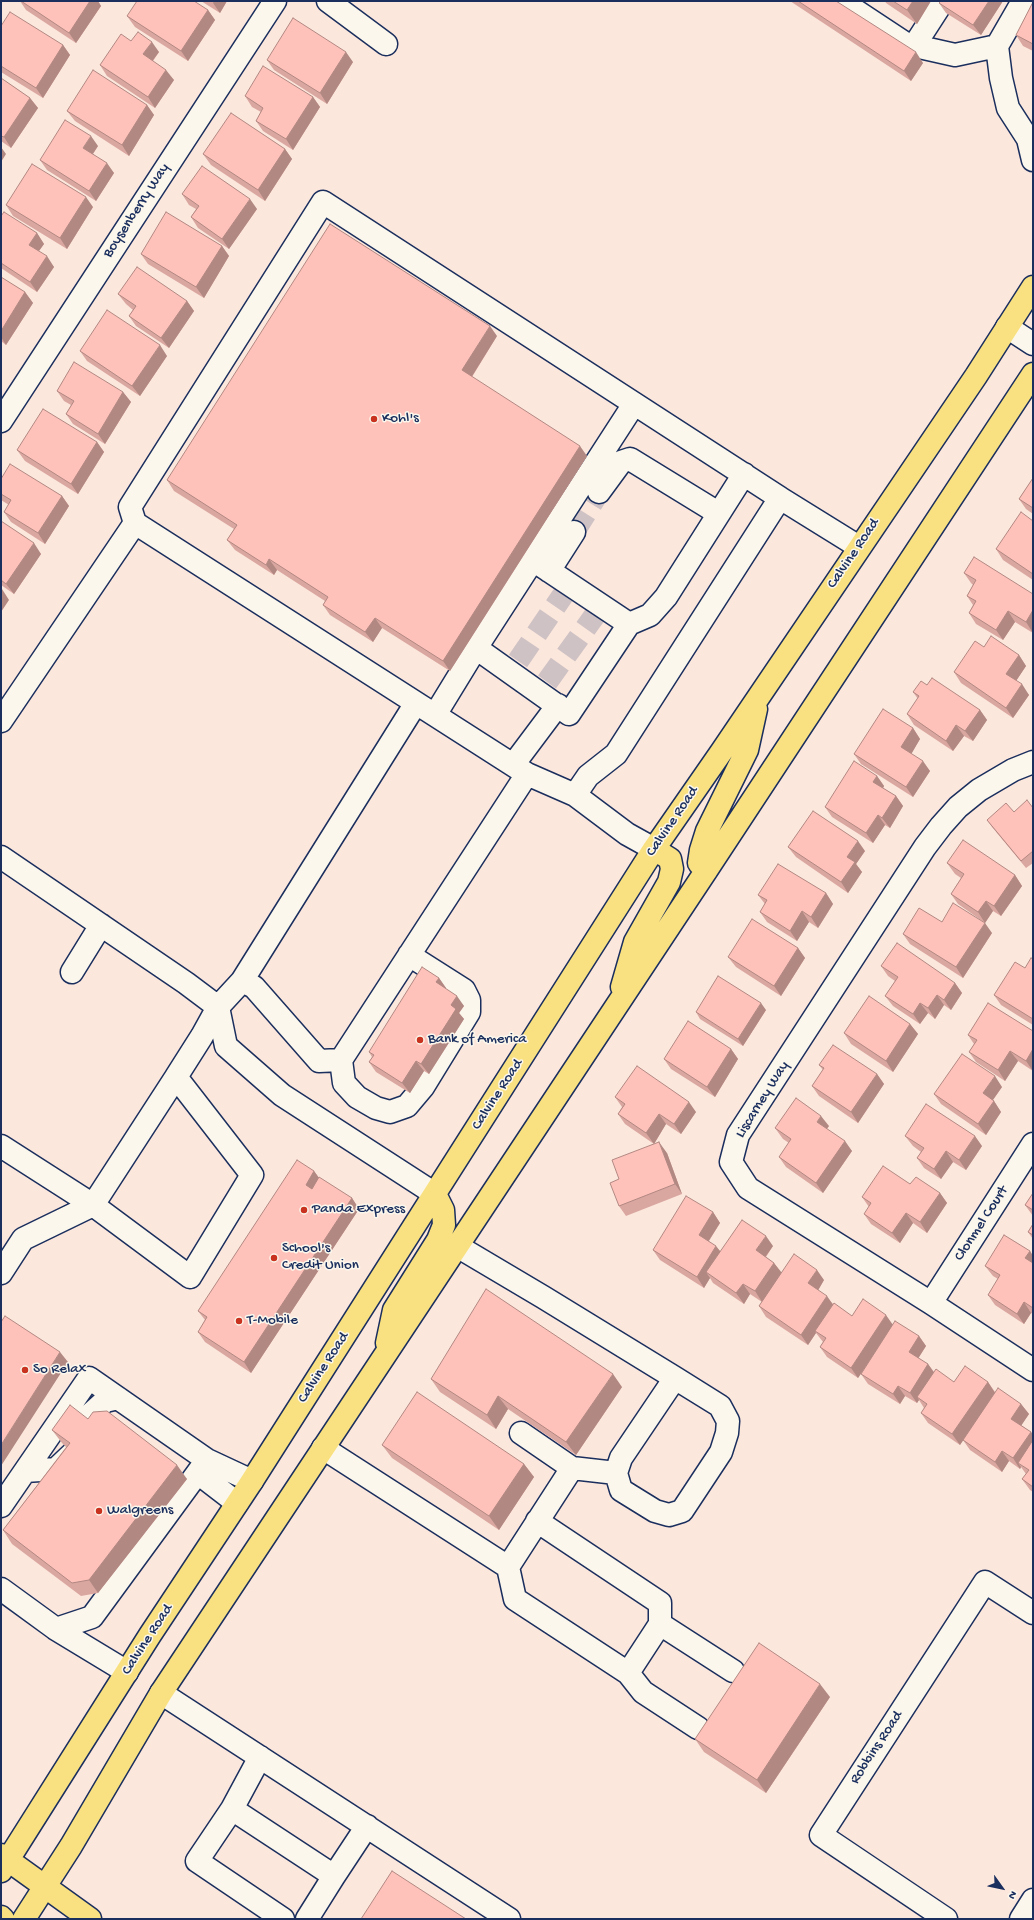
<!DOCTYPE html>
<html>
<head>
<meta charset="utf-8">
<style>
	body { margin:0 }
	#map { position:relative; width:1034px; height:1920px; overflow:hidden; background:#fce7dd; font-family:"Gochi Hand",sans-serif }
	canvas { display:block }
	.frame { position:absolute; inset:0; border:2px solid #1b2f5e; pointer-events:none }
	.north { position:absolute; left:982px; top:1868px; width:40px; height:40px; -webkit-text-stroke:3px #fbf7ec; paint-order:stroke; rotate:123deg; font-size:11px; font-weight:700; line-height:16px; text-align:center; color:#1b2f5e }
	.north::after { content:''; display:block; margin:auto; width:14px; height:18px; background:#1b2f5e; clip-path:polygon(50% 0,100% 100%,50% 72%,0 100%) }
</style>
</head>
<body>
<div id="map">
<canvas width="1034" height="1920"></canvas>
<div class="frame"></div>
<div class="north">N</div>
</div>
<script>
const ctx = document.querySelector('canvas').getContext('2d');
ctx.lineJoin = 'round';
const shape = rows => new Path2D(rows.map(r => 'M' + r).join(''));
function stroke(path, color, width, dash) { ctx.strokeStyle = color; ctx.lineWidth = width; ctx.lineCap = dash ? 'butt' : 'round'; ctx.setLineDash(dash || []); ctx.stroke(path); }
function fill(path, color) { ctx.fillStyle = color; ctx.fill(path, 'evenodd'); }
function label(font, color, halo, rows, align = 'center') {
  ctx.font = font + ' "Gochi Hand",sans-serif'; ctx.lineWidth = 3; ctx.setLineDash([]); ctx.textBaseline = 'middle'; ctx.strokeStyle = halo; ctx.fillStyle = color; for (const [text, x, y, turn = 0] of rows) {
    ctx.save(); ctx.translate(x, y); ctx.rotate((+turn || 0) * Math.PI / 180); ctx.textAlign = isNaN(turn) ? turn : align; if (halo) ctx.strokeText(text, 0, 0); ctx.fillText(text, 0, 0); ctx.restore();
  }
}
stroke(shape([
	[574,532,599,492],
	[518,661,563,595],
	[547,682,595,615]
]), '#cfc2c4', 22, [22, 11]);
const minor = shape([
	[328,1,386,44],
	[841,1,906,44,955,55,997,46],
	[1023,1,997,46,1001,78,1008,108,1028,139,1033,160],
	[914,46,943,1],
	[1007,327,1033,344],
	[1,421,275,1],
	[599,492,621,462,630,459,718,513],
	[780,498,859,547],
	[135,523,527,774,575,795],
	[533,560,629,624,569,714,476,648,634,404],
	[549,571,574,532],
	[629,624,650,615,666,597,744,474],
	[416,703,242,981,254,987,319,1061,341,1060,527,774],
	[435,715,476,648],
	[1,721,135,523,130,507,323,202,780,498,616,754,588,776,575,795,627,834,654,849],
	[1033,762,1013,770,979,790,958,807,941,826,925,847,738,1135,731,1162,748,1188,931,1303,1033,1370],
	[513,765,558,705],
	[1,857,186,983,218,1007,226,1046,282,1095,435,1194],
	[72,972,101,925],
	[341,1060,344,1083,357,1097,376,1108,390,1112,407,1106,423,1087,469,1012,469,1000,464,990,409,955],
	[176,1077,93,1205,190,1277,252,1175,176,1077,202,1036,218,1007,242,981],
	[1,1146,93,1205],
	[457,1246,543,1297,675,1378,720,1406,728,1421,727,1433,721,1452,682,1511,669,1515,655,1511,621,1490,616,1473,621,1458,675,1378],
	[1,1273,23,1239,93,1205],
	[931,1303,1033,1144],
	[83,1421,105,1401,118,1398],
	[521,1433,572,1468],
	[323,1448,508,1567,572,1468,616,1473],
	[25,1471,56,1469,73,1453],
	[198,1473,237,1503],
	[1,1506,89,1378,207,1460,252,1481],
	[537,1521,660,1603,660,1624],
	[508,1567,515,1599,628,1673,643,1692,698,1728],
	[1,1589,56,1629,127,1672],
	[56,1629,92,1617,207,1460],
	[628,1673,660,1624,733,1671],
	[161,1693,509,1919],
	[260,1757,232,1809,334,1876,367,1826],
	[232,1809,197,1861,283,1919],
	[307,1919,334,1876],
	[946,1919,821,1835,985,1582,1033,1613],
	[1021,1919,1033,1900]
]);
const major = shape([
	[706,871,699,863,701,850,707,831,747,750,756,709],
	[622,987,635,942,669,882,672,869,670,859,654,849],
	[387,1343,394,1310,438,1240,444,1225,443,1210,435,1194],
	[1,1855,90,1919],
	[1,1871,150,1635,252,1481,654,849,722,751,976,376,1033,287],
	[1,1917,3,1919],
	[24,1919,71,1846,161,1693,706,871,1033,374]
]);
stroke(minor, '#1b2f5e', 25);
stroke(major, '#1b2f5e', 25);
stroke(minor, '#fbf7ec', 22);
stroke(major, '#f9e181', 22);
fill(shape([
	[20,1,98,1,101,6,76,43,26,10],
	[201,1,227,1,220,13],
	[790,1,836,1,923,63,911,81],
	[885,1,931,1,917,24,886,3],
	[1003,1,981,35,946,13,939,3],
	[1033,2,1033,51,1023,46,1016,35],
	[208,10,215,20,188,61,135,27,127,16],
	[1,26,63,45,70,55,43,98,1,72],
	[131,41,159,52,153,61,174,80,155,108,107,76,100,65],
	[267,60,353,62,327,104,274,70],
	[1,78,30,98,38,108,11,148,1,141],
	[245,96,313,97,320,107,293,150,263,131,256,121,261,112,252,107],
	[147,105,154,115,129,156,75,121,67,111],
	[98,146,93,154,114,173,96,201,47,170,40,160],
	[285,149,292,159,265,201,211,165,203,154],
	[182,194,257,209,229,249,198,228,191,217,196,209,189,205],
	[6,205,93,207,67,249,13,216],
	[1,216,37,233,44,244,39,251,54,267,37,292,1,268],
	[222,246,229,256,204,298,148,264,141,254],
	[1,277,25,292,33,303,6,345,1,341],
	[118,294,187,301,194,311,169,348,136,326,129,316,133,310,126,304],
	[497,336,472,377,587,456,450,671,382,628,373,642,330,615,323,605,325,601,277,570,274,575,235,550,227,540,234,529,174,491,167,480],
	[80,351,167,356,140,396,87,361],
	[57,391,123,392,131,402,105,444,73,424,66,414,71,405,64,401],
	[97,442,104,452,78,494,25,461,17,450],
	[1033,478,1033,514,1026,509,1019,499],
	[1,479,62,496,69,506,45,544,11,522,4,512,9,505,1,500],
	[1,521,41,554,14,594,1,585],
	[1033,521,1033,580,1003,560,996,549],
	[964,573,1033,594,1033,633,1015,622,1003,640,976,624,969,613,973,605,967,596,973,585,971,583],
	[984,647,1019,655,1026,666,1016,681,1029,695,1013,718,961,683,954,672],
	[927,685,980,710,987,720,973,741,964,736,953,751,914,725,907,714,918,699,913,692],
	[913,728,920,739,911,754,930,771,913,797,861,764,854,754],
	[877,776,884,786,883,788,896,796,903,806,890,828,885,825,873,843,832,817,825,807],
	[1033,808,1033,863,1026,868,992,827,987,820,1014,812],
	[788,847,865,851,856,864,862,872,848,893,796,857],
	[947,863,1015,875,1022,886,1001,916,993,911,985,923,958,904,951,894,961,878,955,874],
	[826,893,833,904,818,928,809,922,797,941,767,922,760,912,765,904,758,895],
	[942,922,992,933,963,978,910,944,903,934],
	[798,948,805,958,781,996,736,967,728,957],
	[1033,959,1033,1025,1001,1005,994,995,1025,968],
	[881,966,955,983,962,993,951,1010,944,1005,935,1019,928,1013,920,1024,893,1006,885,996,895,981,888,976],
	[439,978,446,988,446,989,464,1006,459,1013,464,1019,429,1074,424,1071,410,1093,376,1072,369,1062,372,1057,369,1052],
	[766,1010,743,1046,700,1019,696,1012],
	[910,1024,918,1034,893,1072,851,1044,844,1033],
	[1033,1031,1033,1071,1018,1061,1005,1081,976,1062,969,1052,974,1044,968,1035],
	[731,1049,738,1059,715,1097,671,1069,664,1059],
	[819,1065,877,1074,884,1084,858,1123,819,1096,812,1086,823,1070],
	[1002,1087,993,1100,994,1101,1001,1112,986,1135,941,1104,934,1094],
	[615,1097,696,1112,681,1134,666,1124,654,1144,625,1124,618,1114,622,1107],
	[829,1126,827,1129,852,1151,823,1193,786,1167,779,1157,789,1143,783,1139,775,1128],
	[905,1136,982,1146,966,1170,953,1162,941,1179,924,1168,917,1158,921,1152,913,1146],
	[667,1153,682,1194,626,1216,619,1206,619,1179],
	[314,1171,319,1178,352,1198,359,1209,251,1373,205,1342,198,1332,205,1320,198,1311],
	[910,1184,940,1193,947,1203,927,1233,913,1223,900,1243,871,1224,864,1214,869,1207,862,1197],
	[1033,1193,1033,1216,1025,1205],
	[713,1212,720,1223,709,1241,720,1251,773,1246,766,1257,774,1263,781,1273,824,1280,818,1290,833,1304,852,1316,893,1324,919,1336,926,1346,918,1358,928,1364,934,1372,954,1382,988,1382,995,1392,1021,1404,1029,1414,1021,1425,1031,1432,1033,1435,1033,1492,1030,1490,1022,1479,1026,1474,1021,1467,1020,1469,1009,1461,1002,1472,970,1450,963,1440,960,1445,928,1423,921,1413,924,1408,919,1400,917,1403,905,1396,900,1404,868,1384,861,1374,863,1371,858,1378,827,1357,820,1347,823,1342,816,1333,808,1345,766,1317,759,1306,762,1302,750,1294,744,1304,713,1283,710,1278,704,1288,660,1260,653,1250],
	[1033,1224,1033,1239,1028,1232],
	[1030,1251,1033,1256,1033,1314,1031,1313,1024,1324,995,1305,988,1295,998,1279,993,1276,985,1266],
	[431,1379,622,1387,576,1455,508,1409,496,1429,440,1392],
	[88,1419,187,1479,98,1593,81,1596,12,1544,3,1530,66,1447,62,1443,52,1430],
	[382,1445,524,1464,534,1477,499,1530,392,1458],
	[830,1697,766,1793,704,1752,695,1739]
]), '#daa7a0');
fill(shape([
	[90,1,98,1,101,6,76,43,69,33],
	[214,1,227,1,220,13,213,3],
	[913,1,931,1,917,24,907,10],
	[989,1,1003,1,981,35,973,25],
	[208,10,215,20,188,61,181,51],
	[152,42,159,52,150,64,143,54],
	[63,45,70,55,43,98,36,88],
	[346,52,353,62,327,104,320,93],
	[916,52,923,63,911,81,904,71],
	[166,70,174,80,155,108,148,97],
	[313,97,320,107,293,150,286,139],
	[30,98,38,108,11,148,4,137],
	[147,105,154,115,129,156,122,145],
	[91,136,98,146,90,158,83,148],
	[1,147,6,154,1,162],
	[285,149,292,159,265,201,258,190],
	[107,163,114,173,96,201,89,191],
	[86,197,93,207,67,249,60,238],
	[250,199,257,209,229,249,222,239],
	[37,233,44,244,36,255,29,245],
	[222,246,229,256,204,298,196,287],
	[47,256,54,267,37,292,30,282],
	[25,292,33,303,6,345,1,337,1,331],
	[187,301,194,311,169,348,161,338],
	[490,326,497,336,469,381,462,370],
	[160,345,167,356,140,396,132,386],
	[123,392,131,402,105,444,98,434],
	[97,442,104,452,78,494,71,484],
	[580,446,587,456,450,671,443,661],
	[62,496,69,506,45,544,38,533],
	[34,543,41,554,14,594,6,584],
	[269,559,277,570,274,575,266,565],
	[2,589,9,600,1,612,1,590],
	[1033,610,1033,633,1026,622],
	[1008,611,1015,622,1003,640,996,630],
	[375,618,382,628,373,642,365,632],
	[1019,655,1026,666,1014,684,1006,674],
	[1022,684,1029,695,1013,718,1006,708],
	[980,710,987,720,973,741,965,731],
	[956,725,964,736,953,751,946,741],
	[913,728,920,739,909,758,901,747],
	[923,761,930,771,913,797,906,787],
	[877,776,884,786,881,792,873,782],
	[896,796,903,806,890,828,882,818],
	[878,815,885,825,873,843,866,833],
	[858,841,865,851,856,864,862,872,848,893,841,882,847,857],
	[1015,875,1022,886,1001,916,994,906],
	[826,893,833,904,818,928,811,917],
	[986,901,993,911,985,923,978,912],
	[802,911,809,922,797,941,790,931],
	[985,923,992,933,963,978,956,967],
	[798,948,805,958,781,996,774,986],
	[439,978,446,988,443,993,436,982],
	[955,983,962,993,951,1010,944,1000],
	[937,995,944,1005,935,1019,928,1008],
	[457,996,464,1006,459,1013,464,1019,429,1074,421,1064,451,1005],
	[761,1003,766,1010,743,1046,738,1039],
	[920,1003,928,1013,920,1024,913,1014],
	[910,1024,918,1034,893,1072,886,1061],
	[731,1049,738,1059,715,1097,707,1087],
	[1033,1049,1033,1071,1026,1061],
	[1010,1051,1018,1061,1005,1081,998,1070],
	[416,1061,424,1071,410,1093,402,1083],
	[877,1074,884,1084,858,1123,851,1112],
	[995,1076,1002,1087,990,1104,983,1093],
	[994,1101,1001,1112,986,1135,978,1124],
	[689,1102,696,1112,681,1134,674,1124],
	[659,1114,666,1124,654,1144,646,1133],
	[821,1116,829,1126,824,1132,817,1122],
	[975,1136,982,1146,966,1170,959,1160],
	[845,1141,852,1151,823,1193,816,1183],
	[659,1142,667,1153,682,1194,675,1184],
	[946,1151,953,1162,941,1179,934,1169],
	[314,1171,322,1182,313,1195,306,1185],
	[940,1193,947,1203,927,1233,920,1222],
	[352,1198,359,1209,251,1373,244,1362],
	[713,1212,720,1223,706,1245,699,1235],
	[906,1213,913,1223,900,1243,892,1233],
	[766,1236,773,1246,763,1260,756,1250],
	[716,1246,724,1256,706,1272,710,1278,704,1288,697,1277],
	[1030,1251,1033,1256,1033,1268,1025,1258],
	[774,1263,782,1273,762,1302,755,1291],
	[817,1270,824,1280,816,1294,808,1283],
	[743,1284,750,1294,744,1304,736,1293],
	[827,1296,834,1306,815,1331,816,1333,808,1345,801,1335],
	[1024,1302,1031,1313,1024,1324,1017,1314],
	[886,1315,893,1325,858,1378,851,1368],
	[919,1336,926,1346,916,1362,909,1352],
	[60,1352,68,1362,1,1466,1,1445],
	[928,1364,935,1374,917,1397,919,1400,917,1403,910,1393],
	[613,1374,622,1387,576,1455,566,1442],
	[988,1382,995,1393,960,1445,952,1434],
	[898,1386,905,1396,900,1404,893,1394],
	[498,1396,508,1409,496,1429,487,1415],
	[1021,1404,1029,1414,1019,1429,1011,1419],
	[1031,1432,1033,1435,1033,1449,1018,1463,1021,1467,1020,1469,1013,1458],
	[1002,1451,1009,1461,1002,1472,995,1462],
	[524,1464,534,1477,499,1530,489,1516],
	[177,1465,187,1479,98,1593,89,1580],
	[820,1684,830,1697,766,1793,757,1780]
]), '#b28882');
const building = shape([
	[21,1,90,1,69,33,21,1],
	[137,1,194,1,208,10,181,51,127,16,137,1],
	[798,1,836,1,916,52,904,71,798,1],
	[893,1,913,1,907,10,893,1],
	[941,1,989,1,973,25,939,3,941,1],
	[1033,2,1033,44,1016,35,1033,2],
	[10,12,63,45,36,88,1,66,1,26,10,12],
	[293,18,346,52,320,93,267,60,293,18],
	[138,32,152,42,143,54,166,70,148,97,100,65,121,34,131,41,138,32],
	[263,66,313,97,286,139,256,121,263,108,245,96,263,66],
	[93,70,147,105,122,145,67,111,93,70],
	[1,78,30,98,4,137,1,136,1,78],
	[231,113,285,149,258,190,203,154,231,113],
	[65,120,91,136,83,148,107,163,89,191,40,160,65,120],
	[32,164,86,197,60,238,6,205,32,164],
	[202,166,250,199,222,239,191,217,199,206,182,194,202,166],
	[4,212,37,233,29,245,47,256,30,282,1,263,1,216,4,212],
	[166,212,222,246,196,287,141,254,166,212],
	[330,224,490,326,462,370,580,446,443,661,375,618,365,632,323,605,328,597,269,559,266,565,227,540,237,525,167,480,330,224],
	[137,267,187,301,161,338,129,316,136,306,118,294,137,267],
	[1,277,25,292,1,331,1,277],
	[107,310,160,345,132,386,80,351,107,310],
	[74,362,123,392,98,434,66,414,74,401,57,391,74,362],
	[43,409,97,442,71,484,17,450,43,409],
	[10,464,62,496,38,533,4,512,11,500,1,494,1,479,10,464],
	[1033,478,1033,508,1019,499,1033,478],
	[1021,512,1033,521,1033,574,996,549,1021,512],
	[1,521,34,543,6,584,1,580,1,521],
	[974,557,1033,594,1033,610,1026,622,1008,611,996,630,969,613,976,601,967,596,976,580,964,573,974,557],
	[991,636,1019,655,1006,674,1022,684,1006,708,954,672,975,641,984,647,991,636],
	[932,678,980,710,965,731,956,725,946,741,907,714,919,696,913,692,921,681,927,685,932,678],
	[883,709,913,728,901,747,923,761,906,787,854,754,883,709],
	[854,761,877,776,873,782,896,796,882,818,878,815,866,833,825,807,854,761],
	[1027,800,1033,808,1033,851,1021,861,987,820,1006,803,1014,812,1027,800],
	[813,811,858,841,847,857,855,862,841,882,788,847,813,811],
	[963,840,1015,875,994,906,986,901,978,912,951,894,964,874,947,863,963,840],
	[778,864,826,893,811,917,802,911,790,931,760,912,767,900,758,895,778,864],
	[953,903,985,923,956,967,903,934,919,908,942,922,953,903],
	[752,919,798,948,774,986,728,957,752,919],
	[897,943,955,983,944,1000,937,995,928,1008,920,1003,913,1014,885,996,898,977,881,966,897,943],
	[1031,958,1033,959,1033,1019,994,995,1015,962,1025,968,1031,958],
	[422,967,439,978,436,982,457,996,451,1005,456,1009,421,1064,416,1061,402,1083,369,1062,374,1055,369,1052,422,967],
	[718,976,761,1003,738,1039,696,1012,718,976],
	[869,996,910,1024,886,1061,844,1033,869,996],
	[988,1003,1033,1031,1033,1049,1026,1061,1010,1051,998,1070,969,1052,977,1040,968,1035,988,1003],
	[688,1021,731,1049,707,1087,664,1059,688,1021],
	[833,1045,877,1074,851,1112,812,1086,824,1068,819,1065,833,1045],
	[962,1054,995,1076,983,1093,994,1101,978,1124,934,1094,962,1054],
	[637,1066,689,1102,674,1124,659,1114,646,1133,618,1114,625,1104,615,1097,637,1066],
	[796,1098,821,1116,817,1122,845,1141,816,1183,779,1157,791,1139,775,1128,796,1098],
	[926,1104,975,1136,959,1160,946,1151,934,1169,917,1158,924,1148,905,1136,926,1104],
	[659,1142,675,1184,619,1206,610,1183,619,1179,612,1160,659,1142],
	[297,1160,314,1171,306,1185,312,1189,319,1177,352,1198,244,1362,198,1332,207,1317,198,1311,297,1160],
	[883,1166,910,1184,916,1177,940,1193,920,1222,906,1213,892,1233,864,1214,871,1203,862,1197,883,1166],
	[1033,1193,1033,1210,1025,1205,1033,1193],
	[686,1196,713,1212,699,1235,716,1246,697,1277,653,1250,686,1196],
	[742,1220,766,1236,756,1250,774,1263,755,1291,743,1284,736,1293,706,1272,742,1220],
	[1033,1224,1033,1235,1028,1232,1033,1224],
	[1004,1235,1030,1251,1025,1258,1033,1263,1033,1308,1024,1302,1017,1314,988,1295,1000,1275,985,1266,1004,1235],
	[794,1254,817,1270,808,1283,827,1296,801,1335,759,1306,794,1254],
	[486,1289,613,1374,566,1442,498,1396,487,1415,431,1379,486,1289],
	[863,1299,886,1315,851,1368,820,1347,826,1338,815,1331,834,1303,852,1316,863,1299],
	[5,1316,60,1352,1,1445,1,1322,5,1316],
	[895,1321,919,1336,909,1352,928,1364,910,1393,898,1386,893,1394,861,1374,895,1321],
	[965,1366,988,1382,952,1434,921,1413,927,1404,917,1397,936,1369,954,1382,965,1366],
	[998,1388,1021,1404,1011,1419,1031,1432,1013,1458,1002,1451,995,1462,963,1440,998,1388],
	[417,1392,524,1464,489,1516,382,1445,417,1392],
	[70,1405,88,1419,93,1412,107,1411,177,1465,89,1580,72,1583,3,1530,70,1443,52,1430,70,1405],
	[1033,1440,1033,1487,1022,1479,1029,1470,1018,1463,1033,1440],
	[759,1643,820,1684,757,1780,695,1739,759,1643],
	[392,1871,466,1919,361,1919,392,1871]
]);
fill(building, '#fec2ba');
stroke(building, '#b28882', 1);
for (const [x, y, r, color] of [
	[374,419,4,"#c8321e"],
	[420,1040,4,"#c8321e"],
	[304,1210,4,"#c8321e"],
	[274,1258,4,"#c8321e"],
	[239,1321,4,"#c8321e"],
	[25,1370,4,"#c8321e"],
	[99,1511,4,"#c8321e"]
]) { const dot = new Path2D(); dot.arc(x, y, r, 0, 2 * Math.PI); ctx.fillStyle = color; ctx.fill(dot); stroke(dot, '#fbf7ec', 1.5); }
label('15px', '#1b2f5e', '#fbf7ec', [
	["Boysenberry Way",137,211,-57],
	["Calvine Road",854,554,-56],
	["Calvine Road",673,822,-56],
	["Calvine Road",498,1095,-57],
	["Liscarney Way",763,1100,-58],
	["Clonmel Court",982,1224,-57],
	["Calvine Road",324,1368,-57],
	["Calvine Road",148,1640,-57],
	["Robbins Road",877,1748,-57]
]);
label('15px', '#1b2f5e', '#fbf7ec', [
	["Kohl's",382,419],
	["Bank of America",428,1040],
	["Panda Express",312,1210],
	["School's",282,1249],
	["Credit Union",282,1266],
	["T-Mobile",247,1321],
	["So Relax",33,1370],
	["Walgreens",107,1511]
], 'left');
</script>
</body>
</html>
